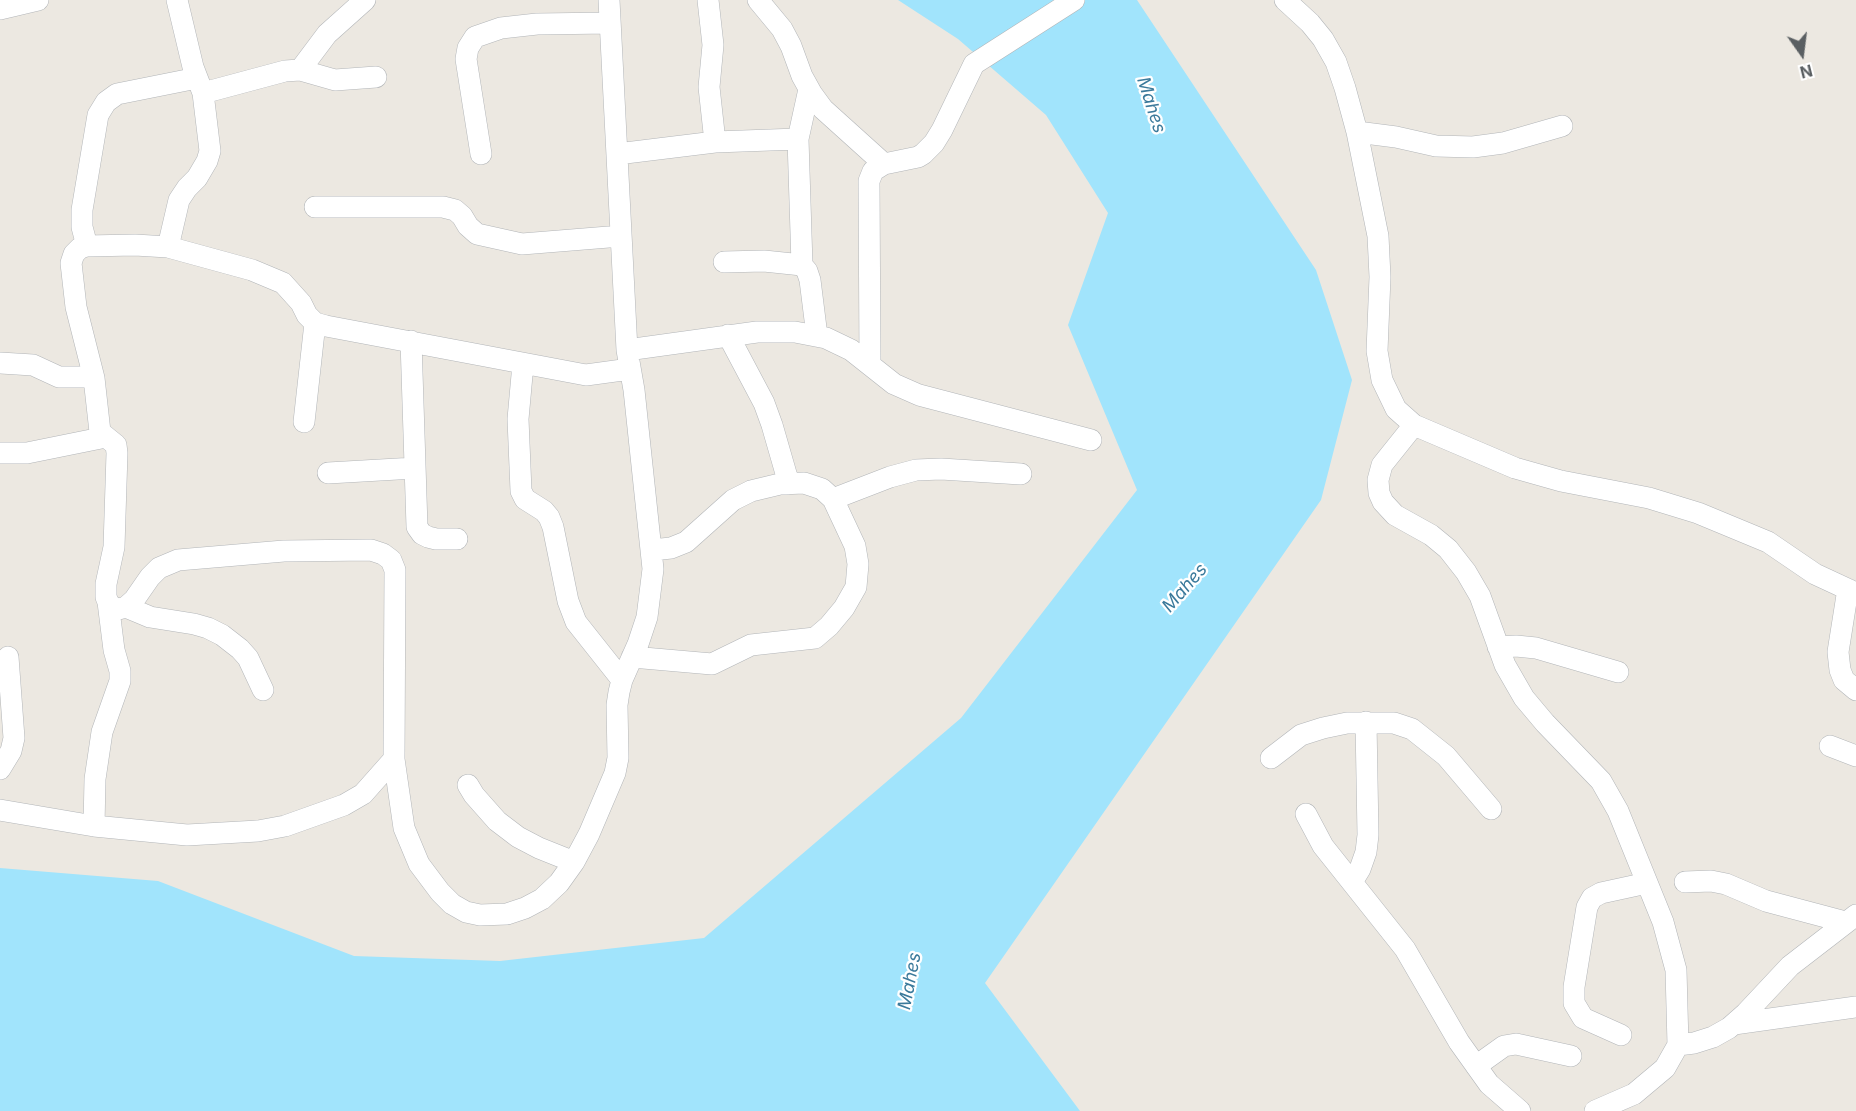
<!DOCTYPE html>
<html>
<head>
<meta charset="utf-8">
<style>
	body { margin:0 }
	#map { position:relative; width:1856px; height:1111px; overflow:hidden; background:#ece8e1; font-family:Inter,sans-serif }
	canvas { display:block }
	.north { position:absolute; left:1772px; top:24px; width:60px; height:60px; -webkit-text-stroke:4px #fff; paint-order:stroke; rotate:166deg; font-size:16px; font-weight:700; line-height:24px; text-align:center; color:#5a5f62 }
	.north::after { content:''; display:block; margin:auto; width:21px; height:27px; background:#5a5f62; clip-path:polygon(50% 0,100% 100%,50% 72%,0 100%) }
</style>
</head>
<body>
<div id="map">
<canvas width="1856" height="1111"></canvas>
<div class="north">N</div>
</div>
<script>
const ctx = document.querySelector('canvas').getContext('2d');
ctx.lineJoin = 'round';
function fill(path, color) { ctx.fillStyle = color; ctx.fill(path, 'evenodd'); }
const shape = rows => new Path2D(rows.map(r => 'M' + r).join(''));
function stroke(path, color, width, dash) { ctx.strokeStyle = color; ctx.lineWidth = width; ctx.lineCap = dash ? 'butt' : 'round'; ctx.setLineDash(dash || []); ctx.stroke(path); }
function label(font, color, halo, rows, align = 'center') {
  ctx.font = font + ' Inter,sans-serif'; ctx.lineWidth = 4.5; ctx.setLineDash([]); ctx.textBaseline = 'middle'; ctx.strokeStyle = halo; ctx.fillStyle = color; for (const [text, x, y, turn = 0] of rows) {
    ctx.save(); ctx.translate(x, y); ctx.rotate((+turn || 0) * Math.PI / 180); ctx.textAlign = isNaN(turn) ? turn : align; if (halo) ctx.strokeText(text, 0, 0); ctx.fillText(text, 0, 0); ctx.restore();
  }
}
fill(shape([
	[898,0,1137,0,1316,270,1352,380,1321,500,985,983,1080,1111,0,1111,0,868,158,881,354,956,500,961,704,938,961,718,1137,490,1068,325,1108,213,1046,115,958,39]
]), '#a1e4fc');
const minor = shape([
	[609,0,627,350,634,390,653,569,647,617,638,644,622,680,619,692,617,705,618,758,615,773,589,834,574,862,559,883,542,899,525,908,507,914,480,915,466,912,452,904,440,892,419,864,404,828,394,759,395,570,391,560,383,554,371,550,284,551,178,560,159,568,150,577,134,600,126,607,119,609,112,607,108,602,106,597,106,584,114,547,117,453,116,445,100,432,94,378,76,307,71,263,74,254,80,248,87,246,135,245,168,247,252,270,283,283,301,303,307,315,315,323,326,326,586,375,630,369],
	[708,0,713,45,709,87,715,142],
	[758,0,782,29,791,46,802,76,812,94,823,109,884,164],
	[1285,0,1310,23,1323,39,1336,62,1345,88,1357,132,1378,236,1380,277,1377,351,1382,380,1396,409,1414,425,1515,468,1561,481,1649,498,1698,513,1768,542,1815,574,1856,593],
	[0,9,38,0],
	[300,70,327,34,365,0],
	[203,93,285,71,300,70,335,80,376,77],
	[1357,132,1396,137,1436,146,1473,147,1503,143,1562,126],
	[481,154,466,59,468,48,475,37,501,28,537,24,610,23],
	[617,154,715,142,798,139],
	[315,207,443,207,455,210,462,216,468,226,477,234,522,244,621,236],
	[87,246,82,227,82,210,98,115,106,102,117,94,197,78],
	[168,247,179,200,187,188,197,178,207,161,210,151,203,93,193,67,177,0],
	[724,262,764,261,802,265,807,271,810,280,817,336],
	[802,265,798,139,809,89],
	[728,335,764,403,772,425,789,484],
	[411,341,417,527,422,534,428,537,436,539,457,539],
	[627,350,757,332,795,332,826,338,851,350,894,384,919,395,1091,440],
	[0,363,33,365,59,377,93,377],
	[870,363,869,181,873,171,884,164,918,157,923,154,934,143,942,130,974,64,1074,0],
	[523,364,518,419,521,491,525,499,544,511,549,517,553,527,568,601,576,622,622,680],
	[304,422,315,323],
	[1414,425,1382,465,1378,480,1379,493,1383,502,1395,515,1431,535,1448,549,1466,572,1480,596,1505,665,1524,698,1545,723,1601,781,1618,811,1663,922,1676,970,1678,1045,1665,1068,1634,1094,1595,1111],
	[0,453,27,453,106,437],
	[328,473,415,468],
	[833,499,890,477,916,470,941,469,1021,474],
	[1848,589,1838,652,1840,670,1844,680,1856,690],
	[126,607,150,617,194,624,208,628,222,635,240,649,248,658,263,690],
	[1498,647,1516,646,1536,648,1618,672],
	[632,657,712,664,751,645,815,638,829,626,844,608,856,587,858,564,855,546,833,499,822,489,804,483,780,484,751,491,733,500,686,542,671,548,652,550],
	[1830,746,1856,756],
	[1271,758,1301,735,1323,728,1347,723,1394,723,1412,729,1446,756,1491,809],
	[0,769,11,751,14,738,8,657],
	[468,785,474,795,497,821,518,837,539,848,574,862],
	[0,810,94,826,187,835,258,831,285,826,344,805,363,794,394,759],
	[1306,814,1323,846,1405,949,1459,1042,1489,1084,1520,1111],
	[94,826,95,779,102,732,120,681,120,671,114,650,108,602],
	[1352,882,1360,869,1366,852,1368,835,1366,722],
	[1685,882,1711,881,1726,884,1766,901,1845,922],
	[1734,1024,1856,1007],
	[1621,1035,1583,1018,1574,1003,1574,987,1587,907,1592,898,1601,893,1647,883],
	[1678,1045,1694,1043,1713,1037,1729,1028,1746,1013,1790,966,1856,915],
	[1476,1066,1504,1046,1516,1044,1571,1056]
]);
stroke(minor, '#b2b5b8', 22);
stroke(minor, '#fff', 21);
label('italic 18px', '#3b7a9b', '#fff', [
	["Mahes",1151,105,72],
	["Mahes",1185,588,-49],
	["Mahes",910,981,-79]
]);
</script>
</body>
</html>
